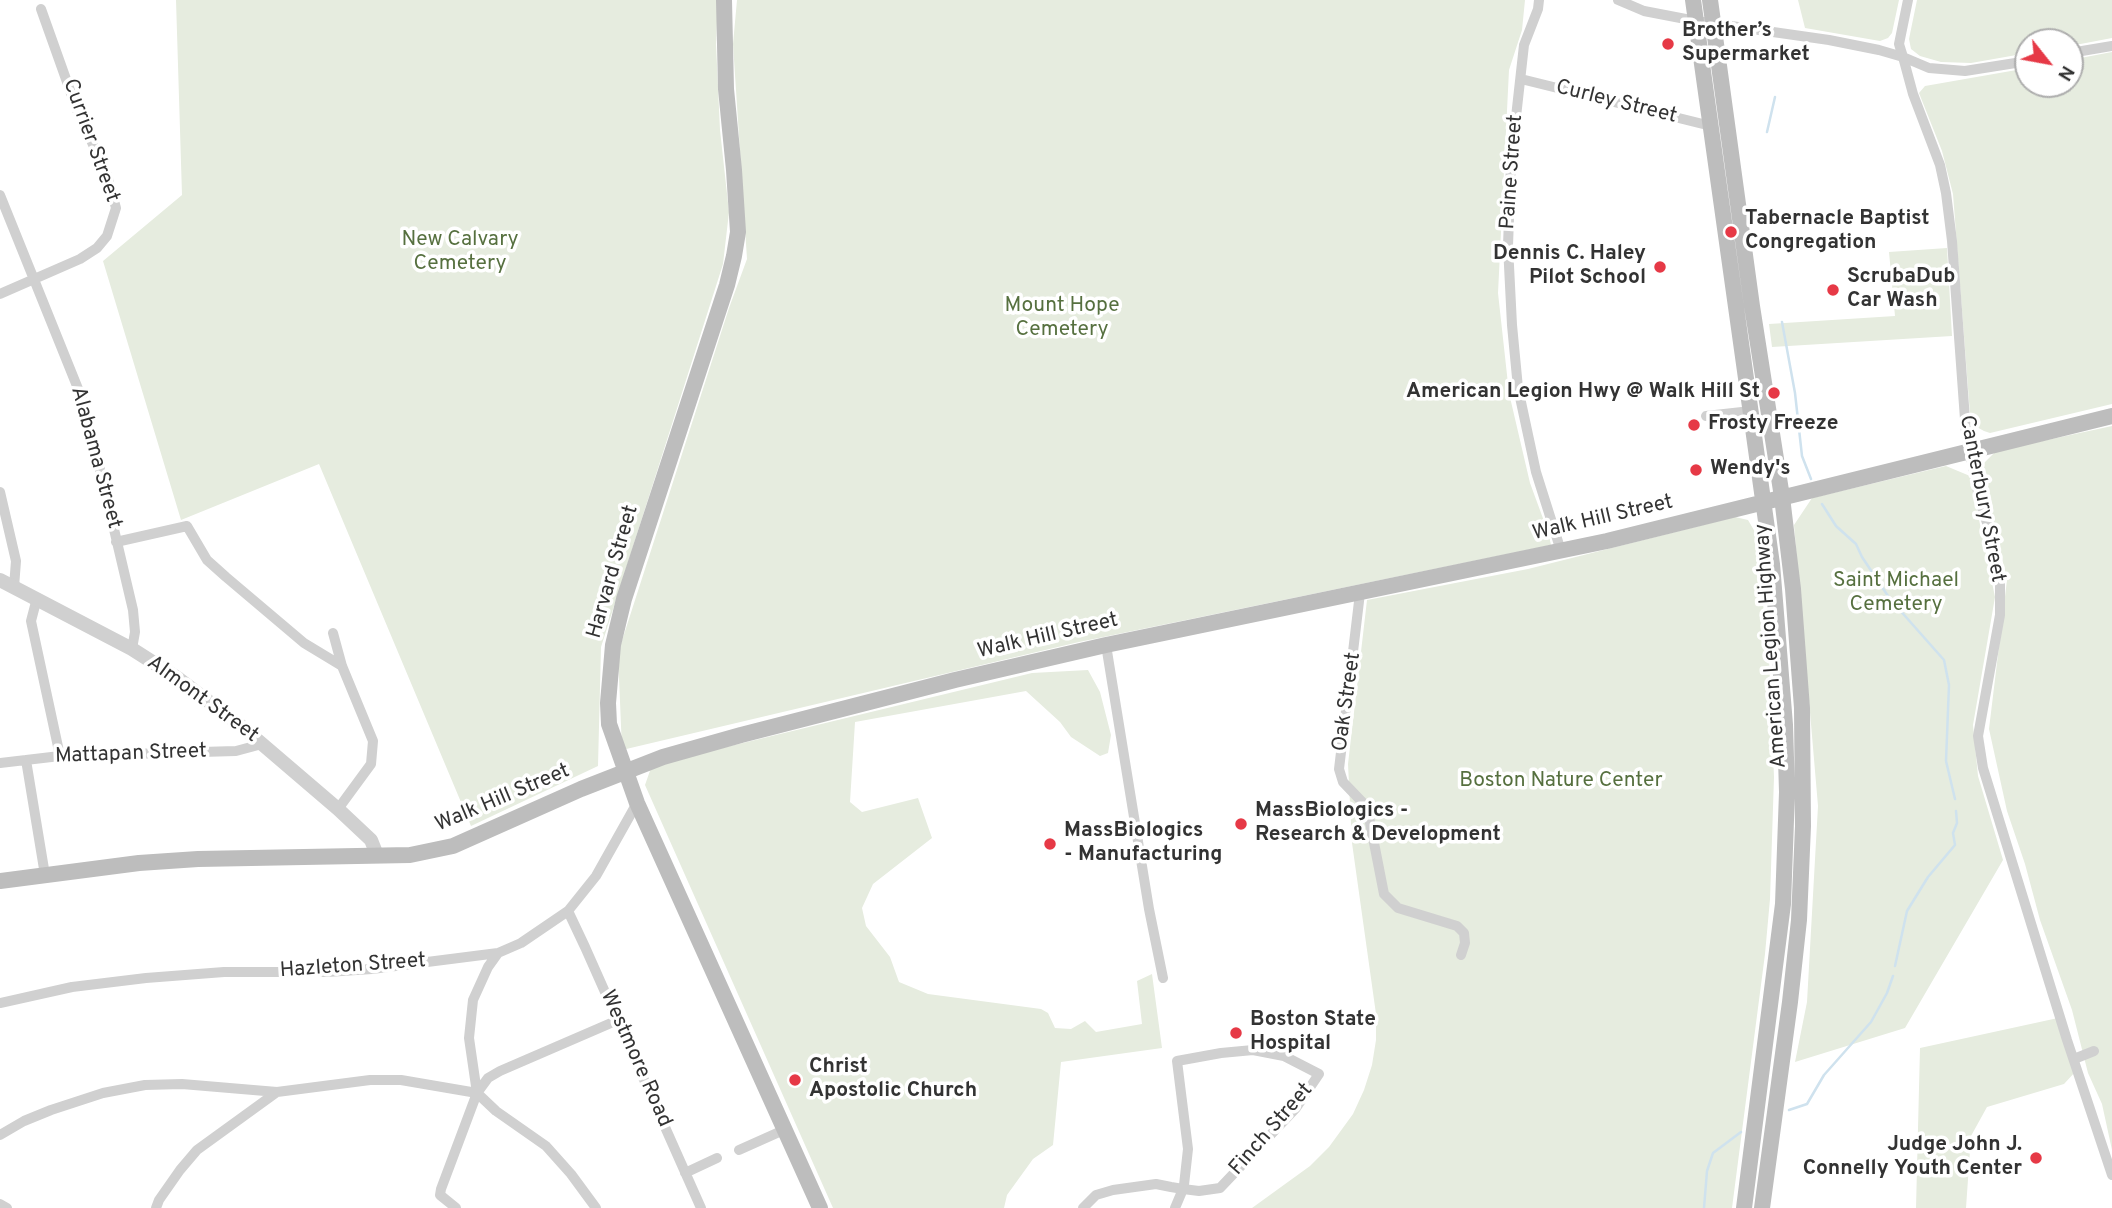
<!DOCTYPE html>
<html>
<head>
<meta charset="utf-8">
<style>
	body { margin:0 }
	#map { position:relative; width:2112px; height:1208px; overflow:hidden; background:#fff; font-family:Overpass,sans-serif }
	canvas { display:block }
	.north { position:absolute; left:2014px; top:28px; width:70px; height:70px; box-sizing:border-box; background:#fff; border:2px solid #adadad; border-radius:50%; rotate:121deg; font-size:19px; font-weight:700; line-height:28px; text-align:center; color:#333 }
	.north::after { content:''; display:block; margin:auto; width:24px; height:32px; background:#e63946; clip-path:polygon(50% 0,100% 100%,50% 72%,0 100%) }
</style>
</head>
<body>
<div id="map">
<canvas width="2112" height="1208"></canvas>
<div class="north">N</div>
</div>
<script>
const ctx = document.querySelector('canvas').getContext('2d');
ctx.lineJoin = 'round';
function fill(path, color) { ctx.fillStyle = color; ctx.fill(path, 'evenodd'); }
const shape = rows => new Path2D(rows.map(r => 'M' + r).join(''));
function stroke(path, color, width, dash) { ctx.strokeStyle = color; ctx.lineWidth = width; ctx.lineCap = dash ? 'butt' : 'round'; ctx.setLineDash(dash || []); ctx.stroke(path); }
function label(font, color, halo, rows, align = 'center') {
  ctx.font = font + ' Overpass,sans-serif'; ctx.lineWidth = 7; ctx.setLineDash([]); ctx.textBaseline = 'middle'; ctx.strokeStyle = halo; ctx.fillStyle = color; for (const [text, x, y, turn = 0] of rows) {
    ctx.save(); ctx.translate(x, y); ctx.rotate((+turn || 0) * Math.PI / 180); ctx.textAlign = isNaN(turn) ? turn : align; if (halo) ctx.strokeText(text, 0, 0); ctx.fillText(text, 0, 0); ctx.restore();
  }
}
fill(shape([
	[176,0,718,0,716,44,720,130,729,212,723,264,601,647,598,766,471,826,319,464,181,520,103,261,182,195],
	[737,0,1525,0,1522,30,1509,70,1498,293,1509,393,1530,483,1548,532,1551,545,1079,642,622,750,618,653,729,308,747,259,733,44],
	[1798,0,1899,0,1892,33,1888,38,1880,41,1805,28],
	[1917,0,2112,0,2112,38,2070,46,2070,42,2028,42,2028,53,1971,63,1941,62,1920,56,1911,49,1909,39],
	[2112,52,2112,404,1990,433,1984,431,1975,426,1970,414,1953,194,1942,151,1919,93,1925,86,2028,68,2028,84,2070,84,2070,60],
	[1947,248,1952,336,1772,347,1769,324,1895,316,1889,252],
	[2112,426,2112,1150,2102,1104,2088,1073,2072,1010,2040,920,2025,864,2007,811,1989,729,2007,580,1981,466,1996,451],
	[1946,466,1970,476,1995,597,1973,725,1978,776,2003,860,1905,1028,1795,1062,1807,1002,1818,806,1794,525,1812,498],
	[1735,517,1748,520,1755,532,1769,658,1774,777,1770,899,1765,954,1732,1208,1252,1208,1310,1166,1329,1147,1353,1114,1364,1090,1372,1065,1376,1040,1376,1014,1352,843,1348,764,1367,600,1528,569],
	[1088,670,1100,692,1111,735,1108,753,1100,756,1071,737,1060,722,1026,691,855,722,850,802,862,812,918,798,932,838,873,884,862,908,866,926,890,957,899,982,928,994,1041,1009,1048,1013,1055,1028,1071,1029,1085,1021,1096,1032,1142,1024,1137,981,1152,974,1162,1048,1061,1062,1053,1145,1033,1159,1007,1195,1004,1208,833,1208,645,785,652,765,1032,673],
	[2058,1018,2076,1071,2064,1084,1987,1107,1971,1136,1966,1208,1916,1208,1920,1048]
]), '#e6ecdf');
stroke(shape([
	[1767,132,1775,97],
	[1782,322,1795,393,1802,456,1811,479],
	[1822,504,1836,526,1856,544,1862,557,1890,599,1944,660,1949,685,1946,761,1955,799],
	[1895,966,1907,911,1928,877,1955,845,1953,833,1957,823,1956,811],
	[1789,1110,1807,1104,1824,1075,1871,1022,1887,993,1893,976],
	[1704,1208,1707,1171,1713,1153,1741,1132]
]), '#cfe2ee', 2.5);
stroke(shape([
	[1539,0,1538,9,1524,45,1511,162,1508,246,1512,325,1518,388,1536,472,1561,551],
	[1618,0,1644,11,1696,21,1829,40,1879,50,1903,57,1913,94,1940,165,1946,193,1952,241,1966,433,1980,502,1991,535,2000,585,2000,615,1978,736,1983,768,2067,1040,2112,1175],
	[1908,0,1899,44,1903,57,1929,68,1965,71,2028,61],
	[2070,53,2112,46],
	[1521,79,1711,126],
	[0,195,85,406,133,610,135,632,132,649],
	[0,294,80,259,97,248,107,236,116,208,107,175,77,110,41,9],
	[1706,416,1751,411],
	[0,492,16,561,14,587],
	[116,542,187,526,207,560,226,577,304,643,342,666],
	[1360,593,1339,769,1343,782,1367,807,1384,894,1398,908,1457,926,1464,933,1465,943,1461,955],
	[37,598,31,621,60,756],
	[333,633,342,666,373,741,371,764,338,809],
	[1106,645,1149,909,1163,978],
	[26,760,45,875],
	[0,763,60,756,236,751,262,744],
	[568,911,585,947,701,1208],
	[0,1003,72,987,146,978,224,972,327,972,372,969,498,953,521,943,568,911,596,876,637,803],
	[2074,1059,2094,1051],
	[477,1093,488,1078,500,1071,618,1020],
	[0,1135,24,1121,51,1110,103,1093,145,1085,182,1084,277,1092,370,1080,401,1080,477,1093,496,1111,546,1146,571,1174,596,1208],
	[739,1150,786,1129],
	[685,1173,717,1158],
	[0,1204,7,1208],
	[156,1208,159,1200,180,1170,197,1150,277,1092],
	[456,1208,440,1195,441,1189,477,1093,469,1038,473,1000,488,967,498,953],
	[1083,1208,1096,1195,1113,1190,1156,1184,1171,1187,1183,1189,1199,1191,1220,1188,1296,1108,1319,1074,1284,1056,1253,1050,1221,1053,1177,1061,1188,1149,1184,1185,1183,1189,1175,1208]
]), '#d0d0d0', 10);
stroke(shape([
	[0,580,132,649,179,679,241,726,338,809,371,840,377,855]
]), '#d0d0d0', 14);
stroke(shape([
	[724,0,726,89,734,170,738,232,734,256,727,285,624,599,613,645,608,703,609,724,637,803,820,1208],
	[1693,0,1772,564,1785,725,1787,792,1783,904,1744,1208],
	[1710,0,1752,306,1782,497,1793,589,1802,708,1803,826,1799,920,1790,1002,1762,1208],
	[0,881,139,863,198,859,410,855,453,846,581,789,663,757,741,735,955,680,1106,645,1607,541,2112,416]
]), '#bdbdbd', 16);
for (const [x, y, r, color] of [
	[1668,44,7,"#e63946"],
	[1731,232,7,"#e63946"],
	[1660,267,7,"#e63946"],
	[1833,290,7,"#e63946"],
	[1774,393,7,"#e63946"],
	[1694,425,7,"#e63946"],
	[1696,470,7,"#e63946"],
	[1241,824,7,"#e63946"],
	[1050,844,7,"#e63946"],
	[1236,1033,7,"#e63946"],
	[795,1080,7,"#e63946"],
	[2036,1158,7,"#e63946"]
]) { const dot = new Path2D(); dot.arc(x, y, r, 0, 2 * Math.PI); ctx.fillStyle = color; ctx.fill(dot); stroke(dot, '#fff', 2.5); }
label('bold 21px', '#333', '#fff', [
	["Brother’s",1682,32],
	["Supermarket",1682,56],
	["Tabernacle Baptist",1745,220],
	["Congregation",1745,244],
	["Dennis C. Haley",1646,255,"right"],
	["Pilot School",1646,279,"right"],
	["ScrubaDub",1847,278],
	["Car Wash",1847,302],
	["American Legion Hwy @ Walk Hill St",1760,393,"right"],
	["Frosty Freeze",1708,425],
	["Wendy's",1710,470],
	["MassBiologics -",1255,812],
	["Research & Development",1255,836],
	["MassBiologics",1064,832],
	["- Manufacturing",1064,856],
	["Boston State",1250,1021],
	["Hospital",1250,1045],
	["Christ",809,1068],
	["Apostolic Church",809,1092],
	["Judge John J.",2022,1146,"right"],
	["Connelly Youth Center",2022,1170,"right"]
], 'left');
label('21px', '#333', '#fff', [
	["Curley Street",1616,103,14],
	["Currier Street",90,141,70],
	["Paine Street",1513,172,-86],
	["Alabama Street",95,458,75],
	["Canterbury Street",1981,499,79],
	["Walk Hill Street",1603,519,-13],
	["Harvard Street",614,572,-74],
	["Walk Hill Street",1048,637,-13],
	["American Legion Highway",1772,646,-94],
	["Almont Street",202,700,36],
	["Oak Street",1348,702,-82],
	["Mattapan Street",131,755,-2],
	["Walk Hill Street",503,799,-23],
	["Hazleton Street",353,967,-4],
	["Westmore Road",635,1059,66],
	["Finch Street",1272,1130,-49]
]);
label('21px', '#56703f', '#fff', [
	["New Calvary",460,241],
	["Cemetery",460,265],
	["Mount Hope",1062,307],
	["Cemetery",1062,331],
	["Saint Michael",1896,582],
	["Cemetery",1896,606],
	["Boston Nature Center",1561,782]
]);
</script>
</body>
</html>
